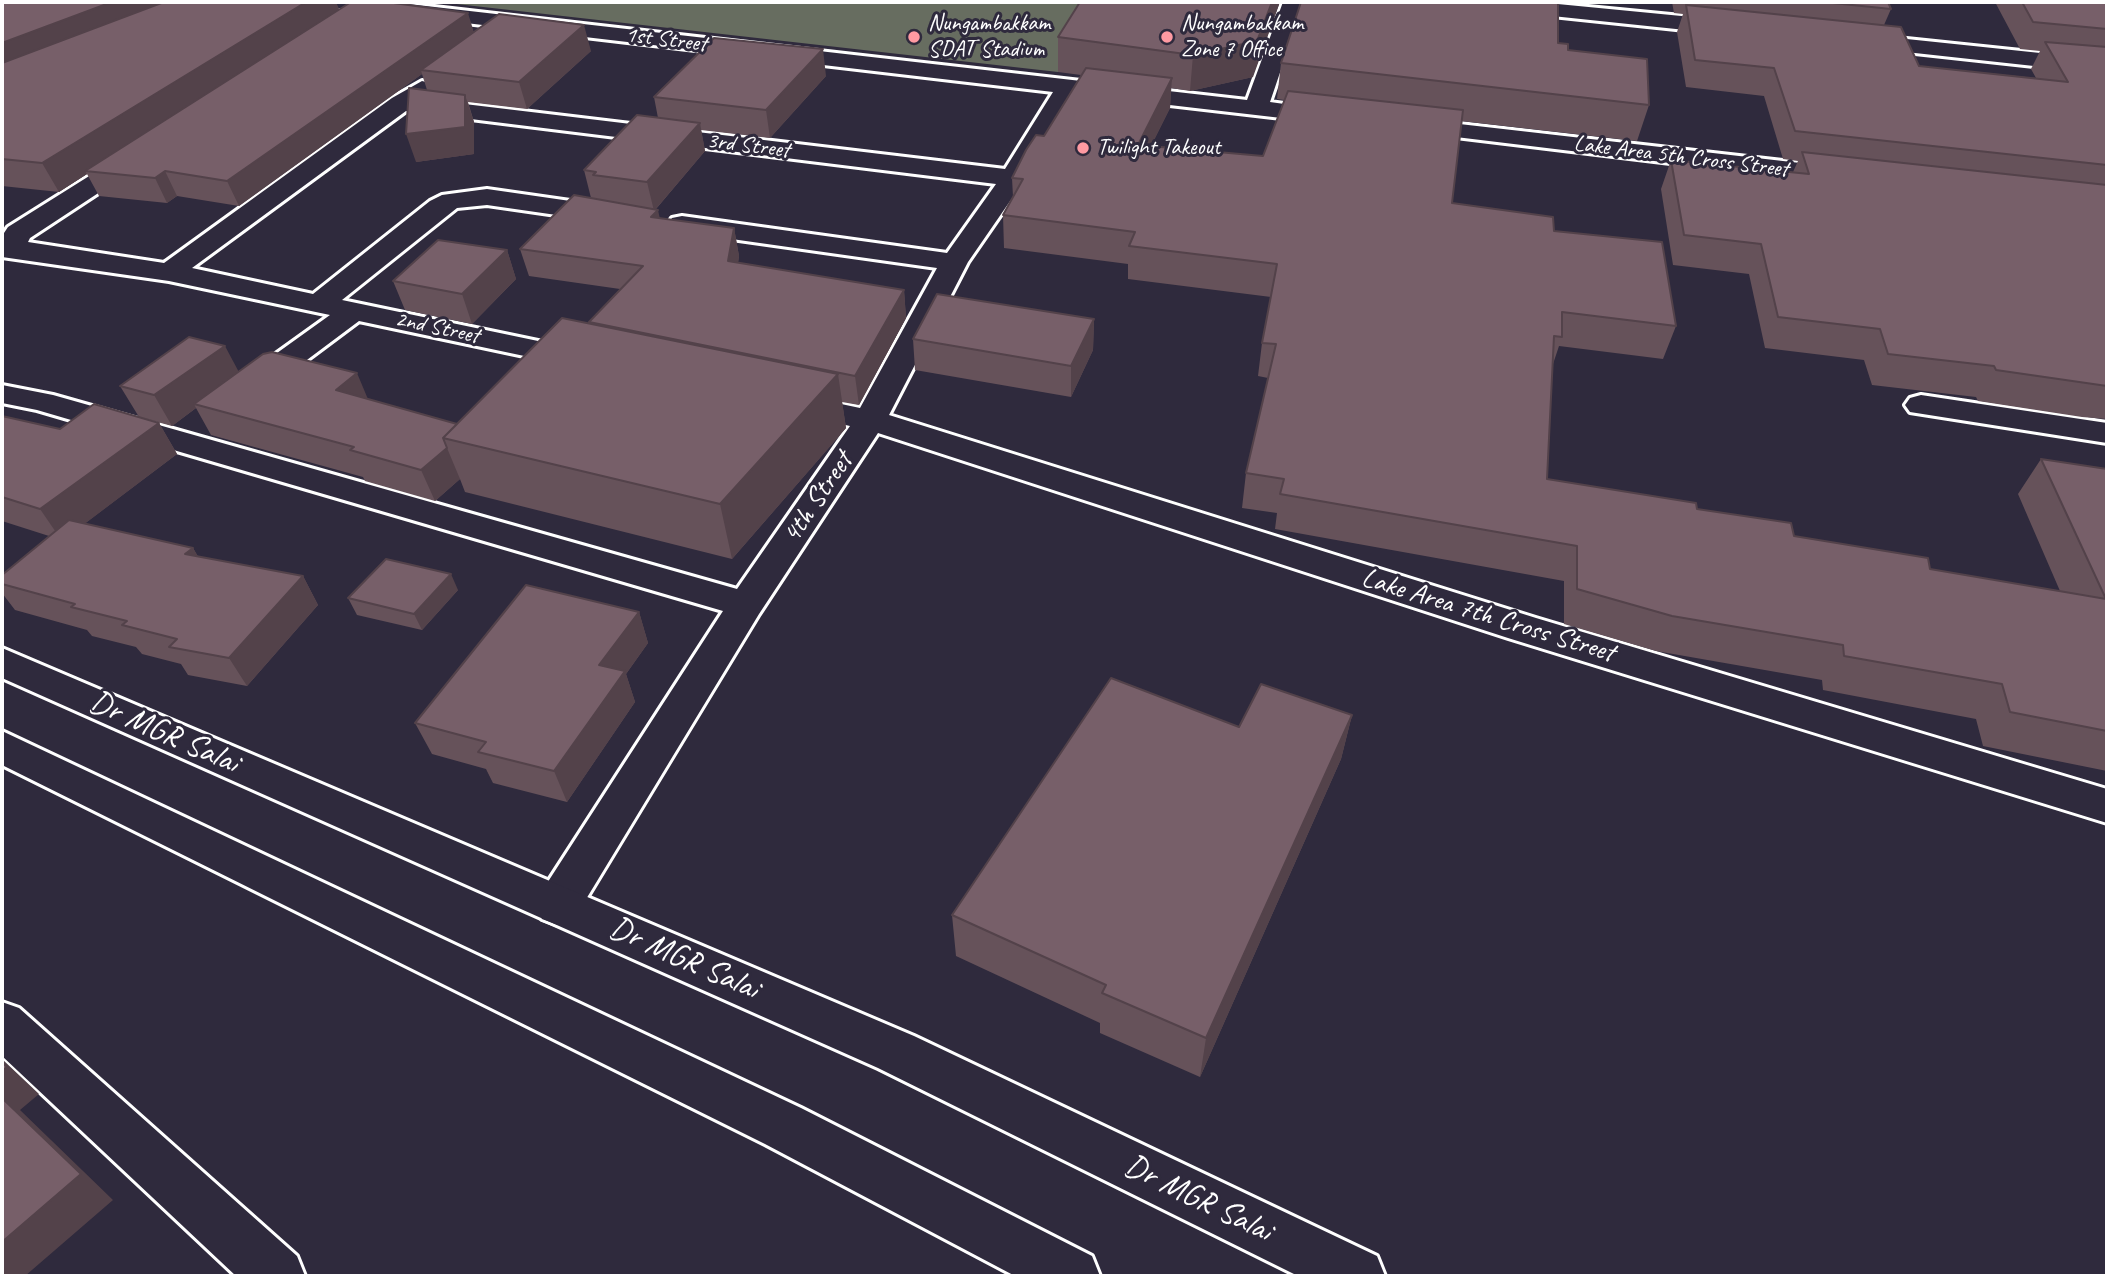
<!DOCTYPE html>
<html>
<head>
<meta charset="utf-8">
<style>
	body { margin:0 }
	#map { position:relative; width:2109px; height:1278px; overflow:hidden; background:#2f2a3d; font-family:Caveat,sans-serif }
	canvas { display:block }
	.frame { position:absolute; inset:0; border:4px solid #fff; pointer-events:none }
</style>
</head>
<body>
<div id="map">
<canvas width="2109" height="1278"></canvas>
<div class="frame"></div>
</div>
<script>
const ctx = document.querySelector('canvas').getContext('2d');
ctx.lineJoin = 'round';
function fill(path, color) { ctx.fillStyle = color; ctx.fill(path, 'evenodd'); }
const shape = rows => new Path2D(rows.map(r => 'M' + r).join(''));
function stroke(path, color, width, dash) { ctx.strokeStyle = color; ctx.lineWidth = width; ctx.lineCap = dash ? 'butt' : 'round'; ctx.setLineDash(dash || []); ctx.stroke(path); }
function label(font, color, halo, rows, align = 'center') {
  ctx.font = font + ' Caveat,sans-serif'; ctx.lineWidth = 6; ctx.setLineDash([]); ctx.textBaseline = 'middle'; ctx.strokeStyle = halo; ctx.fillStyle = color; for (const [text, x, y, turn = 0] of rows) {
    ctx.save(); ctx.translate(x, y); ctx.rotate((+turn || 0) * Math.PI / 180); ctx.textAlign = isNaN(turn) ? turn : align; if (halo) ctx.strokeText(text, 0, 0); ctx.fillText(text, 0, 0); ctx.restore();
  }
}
fill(shape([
	[439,2,1100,2,1058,72]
]), '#676d60');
const minor = shape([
	[328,2,391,2,1247,100,1283,2,1304,2,1270,102,1342,112,1345,117,1342,122,1333,124,1075,94,1026,178,968,262,889,415,1536,618,2107,789,2107,823,1508,638,878,433,759,614,574,919,558,925,542,919,535,905,542,891,723,611,37,410,2,403,2,385,53,395,737,589,850,426,783,411,778,404,783,397,794,394,860,408,937,268,682,232,672,230,668,224,672,218,682,216,947,253,996,184,406,111,192,268,313,294,430,201,442,195,487,189,612,207,622,209,625,215,622,221,612,223,487,205,457,208,342,300,581,350,592,352,596,359,592,366,581,368,359,321,260,395,249,397,238,395,233,388,238,381,330,315,169,281,2,257,4,233,8,227,129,151,138,148,147,151,151,156,147,161,30,238,28,242,164,263,392,98,422,81,430,83,434,88,423,99,1005,169,1053,92,338,8,328,2],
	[1465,2,1537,2,1733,21,1744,28,1733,35,1476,8,1465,2],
	[1859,34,2107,60,2107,74,1851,46,1848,41,1859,34],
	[1407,118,1844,168,1853,171,1857,176,1853,181,1844,184,1398,130,1395,125,1398,120,1407,118],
	[1921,395,2107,423,2107,443,1910,412,1905,405,1910,398,1921,395],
	[2,1002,19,1008,297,1256,305,1276,236,1276,2,1056,2,1002]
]);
const primary = shape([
	[2,648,914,1036,1377,1256,1385,1276,1298,1276,878,1068,2,678,2,648],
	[2,731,801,1108,1092,1256,1100,1276,1015,1276,765,1144,2,765,2,731]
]);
stroke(minor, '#fff', 6);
stroke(primary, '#fff', 6);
fill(minor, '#2f2a3d');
fill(primary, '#2f2a3d');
fill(shape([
	[2,2,339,9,591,51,527,109,468,102,474,122,474,154,416,162,427,90,422,74,239,206,177,196,167,203,99,196,87,174,59,192,2,186],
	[1080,2,1253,77,1190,91,1171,88,1170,108,1151,146,1263,156,1284,100,1277,99,1281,63,1558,43,1649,105,1637,141,1461,121,1452,203,1554,231,1676,326,1663,359,1559,346,1552,367,1547,479,1697,509,1794,536,1930,569,2060,591,2018,494,2041,459,2107,469,2107,771,1983,746,1976,719,1823,690,1822,680,1656,651,1564,624,1564,581,1275,529,1277,513,1242,508,1246,473,1268,378,1258,376,1262,343,1271,297,1128,279,1128,264,1004,248,1003,215,1013,197,1012,178,1044,136,1081,75,1058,72,1058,37],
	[1672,2,1888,2,1891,9,1884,25,1919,66,2036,78,2031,69,2040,51,2020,49,1995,2,2107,2,2107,419,2082,417,1978,401,1976,397,1872,385,1864,360,1765,348,1749,274,1673,265,1661,189,1671,160,1793,172,1798,161,1783,159,1764,96,1686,87,1677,32,1683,14,1674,13],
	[826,76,770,138,701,130,705,151,656,209,660,219,734,228,739,256,738,263,904,290,906,318,859,405,842,402,846,428,732,559,465,492,460,479,435,501,365,481,363,477,211,435,196,408,172,426,139,417,120,386,239,372,368,399,457,424,589,323,589,322,620,289,529,276,520,249,591,198,584,170,658,118,654,97],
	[507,250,516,279,472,324,405,310,393,281],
	[1094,319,1093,350,1071,397,915,370,913,339],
	[2,416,60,429,159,423,177,454,84,524,193,548,198,557,303,576,318,605,247,686,188,675,181,664,142,654,136,647,92,636,87,630,15,610,2,593,2,575,49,536,2,521],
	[458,590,422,630,357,615,348,598],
	[639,612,648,643,626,674,635,702,567,802,493,783,486,769,432,754,415,723],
	[1352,715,1341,759,1200,1077,1100,1033,1100,1023,956,956,952,915,1239,727]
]), '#66525a');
fill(shape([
	[112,2,193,2,2,75,2,43],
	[306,2,336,2,340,11,85,171,87,174,59,192,42,163],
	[1272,2,1280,2,1253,77,1190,91,1193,55],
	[468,13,475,36,421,70,422,74,239,206,227,181],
	[584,25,591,51,527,109,519,82],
	[823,49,826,76,770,138,766,110],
	[1172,78,1170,108,1136,176,1138,145],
	[465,95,474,122,474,154,416,162,406,134],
	[700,123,705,151,654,211,647,182],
	[165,171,177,196,167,203,155,178],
	[658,210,664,237,651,217],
	[734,228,739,256,734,289,728,261],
	[507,250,516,279,472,324,462,294],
	[904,290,906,318,859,405,855,376],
	[1094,319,1093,350,1071,397,1071,366],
	[225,346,241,376,194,404,196,408,172,426,154,395],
	[357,373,370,404,336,390],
	[838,374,846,428,732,559,720,504],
	[159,423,177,454,62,541,40,509],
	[447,448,460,479,435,501,421,470],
	[193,548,210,576,185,554],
	[451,574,458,590,422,630,414,614],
	[303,576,318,605,247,686,229,658],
	[639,612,648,643,626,674,635,702,567,802,554,771,599,665],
	[1352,715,1341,759,1200,1077,1206,1038],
	[2,1059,39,1094,20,1110,113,1200,25,1276,2,1276]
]), '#53424a');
const building = shape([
	[2,2,112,2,2,43,2,2],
	[164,2,306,2,42,163,2,159,2,63,164,2],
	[351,2,386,2,468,13,227,181,165,171,155,178,85,171,351,2],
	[1080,2,1272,2,1257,41,1193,55,1058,37,1080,2],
	[1301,2,1558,2,1558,43,1568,44,1568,50,1647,59,1649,105,1281,63,1301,2],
	[1823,2,1888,2,1891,9,1823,2],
	[2022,2,2107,2,2107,29,2033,22,2022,2],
	[1686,5,1901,27,1919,66,2068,82,2045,42,2107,47,2107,165,1795,131,1774,68,1695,60,1686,5],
	[499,14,584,25,519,82,421,70,499,14],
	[714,38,823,49,766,110,654,97,714,38],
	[1086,68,1172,78,1138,145,1263,156,1288,91,1463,110,1452,203,1553,217,1554,231,1662,242,1676,326,1562,312,1562,337,1554,336,1547,479,1696,503,1697,509,1791,523,1794,536,1928,558,1930,569,2106,599,2041,459,2107,469,2107,731,2010,712,2002,684,1844,656,1843,645,1672,616,1577,589,1577,546,1280,494,1284,479,1246,473,1276,344,1262,343,1277,264,1129,246,1135,232,1003,215,1023,179,1012,178,1026,150,1036,135,1044,136,1086,68],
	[409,88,465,95,465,127,406,134,409,88],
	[637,115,700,123,647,182,593,175,596,172,584,170,637,115],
	[1802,152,2107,185,2107,386,1996,370,1994,366,1888,354,1880,329,1778,317,1761,244,1684,235,1671,160,1809,174,1802,152],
	[574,195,658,210,651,217,734,228,728,261,904,290,855,376,589,322,643,266,520,249,574,195],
	[438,240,507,250,462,294,393,281,438,240],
	[937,294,1094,319,1071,366,913,339,937,294],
	[562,318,838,374,720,504,443,438,562,318],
	[189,337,225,346,154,395,120,386,189,337],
	[272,352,357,373,336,390,457,424,443,438,447,448,421,470,350,450,354,447,194,404,263,354,272,352],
	[94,404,159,423,40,509,2,497,2,416,60,429,94,404],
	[69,520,193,548,185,554,303,576,229,658,169,647,177,639,122,625,127,621,71,607,75,604,2,584,2,575,69,520],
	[386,559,451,574,414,614,348,598,386,559],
	[526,585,639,612,599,665,625,671,554,771,478,752,486,742,415,723,526,585],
	[1111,678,1239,727,1261,684,1352,715,1206,1038,1102,993,1106,985,952,915,1111,678],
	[2,1062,7,1067,2,1071,2,1062],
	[2,1098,81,1174,2,1242,2,1098]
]);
fill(building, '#775f69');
stroke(building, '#53424a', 2);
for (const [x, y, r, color] of [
	[914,37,7,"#ff9aa2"],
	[1167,37,7,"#ff9aa2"],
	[1083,148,7,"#ff9aa2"]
]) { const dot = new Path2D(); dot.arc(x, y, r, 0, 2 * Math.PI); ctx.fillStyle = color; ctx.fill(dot); stroke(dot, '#2f2a3d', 2.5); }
label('23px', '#fff', '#2f2a3d', [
	["Nungambakkam",928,24],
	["SDAT Stadium",928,50],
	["Nungambakkam",1181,24],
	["Zone 7 Office",1181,50],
	["Twilight Takeout",1097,148]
], 'left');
label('23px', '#fff', '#2f2a3d', [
	["1st Street",666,40,7],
	["3rd Street",748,146,7],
	["Lake Area 5th Cross Street",1681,157,7],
	["2nd Street",437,328,12]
]);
label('28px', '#fff', '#2f2a3d', [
	["4th Street",818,498,-56],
	["Lake Area 7th Cross Street",1488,616,17]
]);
label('33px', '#fff', '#2f2a3d', [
	["Dr MGR Salai",164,733,24],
	["Dr MGR Salai",684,959,24],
	["Dr MGR Salai",1198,1199,26]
]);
</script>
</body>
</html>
